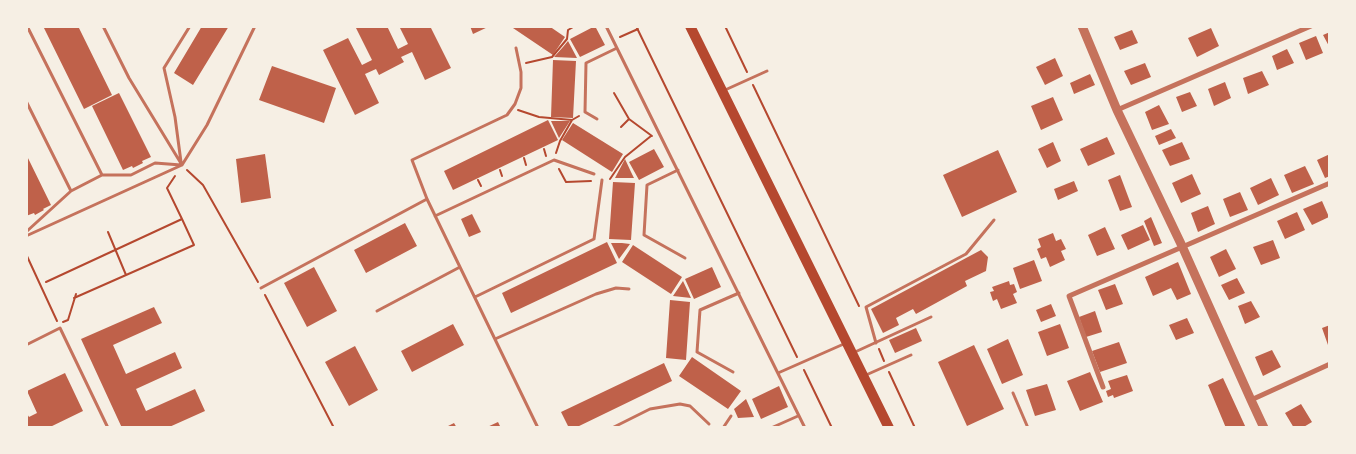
<!DOCTYPE html>
<html>
<head>
<meta charset="utf-8">
<style>
	body { margin:0 }
	#map { position:relative; width:1356px; height:454px; overflow:hidden; background:#f6efe4; font-family:Helvetica,sans-serif }
	canvas { display:block }
	.frame { position:absolute; inset:0; border:28px solid #f6efe4; pointer-events:none }
</style>
</head>
<body>
<div id="map">
<canvas width="1356" height="454"></canvas>
<div class="frame"></div>
</div>
<script>
const ctx = document.querySelector('canvas').getContext('2d');
ctx.lineJoin = 'round';
function fill(path, color) { ctx.fillStyle = color; ctx.fill(path, 'evenodd'); }
const shape = rows => new Path2D(rows.map(r => 'M' + r).join(''));
function stroke(path, color, width, dash) { ctx.strokeStyle = color; ctx.lineWidth = width; ctx.lineCap = dash ? 'butt' : 'round'; ctx.setLineDash(dash || []); ctx.stroke(path); }
fill(shape([
	[43,26,78,26,112,95,84,109],
	[202,26,229,26,193,85,174,73],
	[355,26,387,26,398,49,408,44,399,26,430,26,451,68,425,80,412,52,401,57,404,62,379,75,376,69,365,74,379,103,355,115,323,50,348,38,362,65,372,60],
	[470,26,490,26,473,34],
	[510,26,549,26,565,37,553,55],
	[595,26,605,45,580,57,570,39],
	[1211,28,1219,46,1197,57,1188,38],
	[1132,30,1138,43,1120,50,1114,37],
	[1330,32,1330,48,1323,35],
	[1316,36,1323,53,1306,60,1299,43],
	[568,41,577,58,554,57,563,47],
	[1287,49,1294,63,1277,70,1272,56],
	[1055,58,1063,76,1045,85,1036,67],
	[553,60,576,61,573,118,551,117],
	[1145,63,1151,77,1131,85,1124,71],
	[272,66,336,88,324,123,259,100],
	[1262,71,1269,85,1248,94,1243,78],
	[1090,74,1095,85,1074,94,1070,83],
	[1225,82,1231,98,1214,106,1208,89],
	[1190,92,1197,106,1182,112,1176,97],
	[119,93,151,157,142,161,143,163,133,168,132,166,123,170,92,106],
	[1053,97,1063,120,1041,130,1031,106],
	[1159,105,1169,124,1152,130,1145,112],
	[548,120,558,140,453,190,444,171],
	[551,121,570,121,559,138],
	[573,123,623,154,612,172,562,140],
	[1171,129,1176,138,1159,145,1155,136],
	[1107,137,1115,154,1088,166,1080,149],
	[1053,142,1061,161,1047,168,1038,149],
	[1182,142,1190,159,1170,166,1162,150],
	[654,149,664,167,639,180,629,162],
	[998,150,1017,192,962,217,943,175],
	[26,154,51,205,43,209,44,210,35,215,34,213,26,216],
	[265,154,271,198,241,203,236,159],
	[1330,154,1330,176,1325,178,1317,160],
	[625,159,631,172,634,178,615,178],
	[1305,166,1314,184,1292,193,1284,175],
	[1192,174,1201,194,1181,203,1172,183],
	[1120,175,1132,207,1120,211,1108,180],
	[1271,178,1279,195,1258,205,1250,188],
	[1074,181,1078,191,1058,200,1054,189],
	[613,182,635,183,631,240,609,239],
	[1240,192,1248,210,1230,217,1223,199],
	[1322,201,1329,217,1312,225,1303,209],
	[1208,206,1215,224,1198,232,1191,213],
	[1297,212,1305,230,1285,239,1277,221],
	[472,214,481,232,469,237,461,219],
	[1151,217,1162,243,1154,246,1144,221],
	[405,223,417,246,366,273,354,250],
	[1143,225,1150,240,1128,250,1121,235],
	[1105,227,1115,249,1097,256,1088,235],
	[1053,233,1056,241,1061,239,1066,249,1061,251,1065,260,1050,267,1046,257,1041,259,1037,249,1041,247,1038,239],
	[1273,240,1280,258,1261,265,1253,247],
	[607,242,617,263,511,313,502,293],
	[611,243,622,243,630,244,619,259],
	[633,245,682,277,671,294,622,262],
	[1226,249,1236,269,1219,277,1210,257],
	[981,250,988,257,986,271,965,281,967,286,916,314,913,309,896,318,899,325,883,333,871,309],
	[1034,260,1042,281,1020,289,1013,268],
	[1178,262,1191,294,1177,300,1171,288,1153,296,1145,277],
	[314,267,337,311,307,327,284,283],
	[712,267,721,287,694,299,685,279],
	[1237,278,1245,293,1229,300,1221,285],
	[683,281,691,298,673,296],
	[1009,281,1010,285,1014,284,1017,292,1013,294,1017,303,1001,309,997,299,993,301,990,292,994,291,992,287],
	[1115,284,1123,304,1106,310,1098,290],
	[670,300,690,302,686,360,666,358],
	[1251,301,1260,317,1245,324,1238,306],
	[1051,304,1056,316,1041,322,1036,310],
	[154,307,162,323,113,345,126,374,175,352,182,368,136,389,146,411,195,389,205,411,167,428,122,428,81,339],
	[1095,311,1102,332,1086,337,1079,317],
	[1187,318,1194,333,1176,340,1169,325],
	[453,324,464,345,412,372,401,351],
	[1060,324,1069,348,1047,356,1038,332],
	[1330,325,1330,344,1328,345,1322,328],
	[916,328,922,341,895,353,889,340],
	[1008,339,1023,375,1002,384,987,349],
	[1119,342,1127,363,1100,372,1092,351],
	[974,345,1004,409,967,426,938,362],
	[355,346,378,390,349,406,325,362],
	[1272,350,1281,367,1263,376,1255,357],
	[692,357,741,391,728,409,679,376],
	[664,363,672,381,575,428,569,428,561,412],
	[1090,372,1103,402,1080,411,1067,381],
	[65,373,83,411,48,428,26,428,26,412,29,417,37,413,27,391],
	[1127,375,1133,391,1114,398,1113,395,1108,397,1106,391,1111,389,1108,381],
	[1223,378,1246,428,1226,428,1208,385],
	[1047,384,1056,410,1035,416,1026,390],
	[779,386,788,407,761,419,752,399],
	[746,399,754,417,738,418,734,409],
	[1301,404,1312,422,1302,428,1294,428,1285,413],
	[498,422,501,428,485,428],
	[454,423,457,428,444,428]
]), '#bf614a');
stroke(shape([
	[636,26,797,357],
	[725,26,747,72],
	[620,37,638,29],
	[526,63,552,57,567,39,568,30,575,26],
	[753,85,859,306],
	[614,93,629,119],
	[518,110,539,117,572,120,579,116],
	[621,127,629,119,652,136],
	[544,149,546,156],
	[556,153,560,141,572,120],
	[524,158,526,165],
	[559,169,566,182,591,181],
	[187,170,203,185,258,282],
	[500,170,502,176],
	[175,176,167,188,182,219],
	[610,179,625,157,651,136],
	[478,180,481,186],
	[108,232,126,275],
	[26,254,57,321],
	[46,282,182,219,194,245,74,298],
	[265,295,334,428],
	[63,322,68,320,76,294],
	[879,349,884,361],
	[804,370,832,428],
	[889,372,915,428]
]), '#b5482f', 2);
stroke(shape([
	[103,26,129,78,182,165],
	[606,26,805,428],
	[516,48,521,72,521,88,515,104,507,115,412,160,427,199,538,428],
	[725,90,767,71],
	[26,101,71,191,102,175,27,26],
	[597,119,585,112,586,63,617,48],
	[181,162,175,117,164,68,190,26],
	[678,170,647,185,644,235,685,258],
	[102,175,131,175,155,163,181,165],
	[435,216,554,160,594,174],
	[26,232,71,191],
	[26,236,182,165,207,125,255,26],
	[261,288,427,199],
	[475,297,594,239,602,180],
	[377,311,460,267],
	[495,339,596,294,616,288,629,289],
	[876,343,866,307,966,254,994,220],
	[26,345,60,328,108,428],
	[855,352,931,317],
	[733,372,697,352,700,310,739,293],
	[778,373,846,343],
	[866,375,911,355],
	[1013,393,1028,428],
	[612,428,650,409,680,404,690,406,709,424],
	[723,428,731,416],
	[771,428,798,416]
]), '#c5725c', 3);
stroke(shape([
	[1117,110,1311,26],
	[1103,387,1069,296,1330,183],
	[1251,400,1330,364]
]), '#c5725c', 5);
stroke(shape([
	[1082,26,1117,110,1182,246,1251,400,1264,428]
]), '#c5725c', 9);
stroke(shape([
	[690,26,889,428]
]), '#b5482f', 10);
</script>
</body>
</html>
